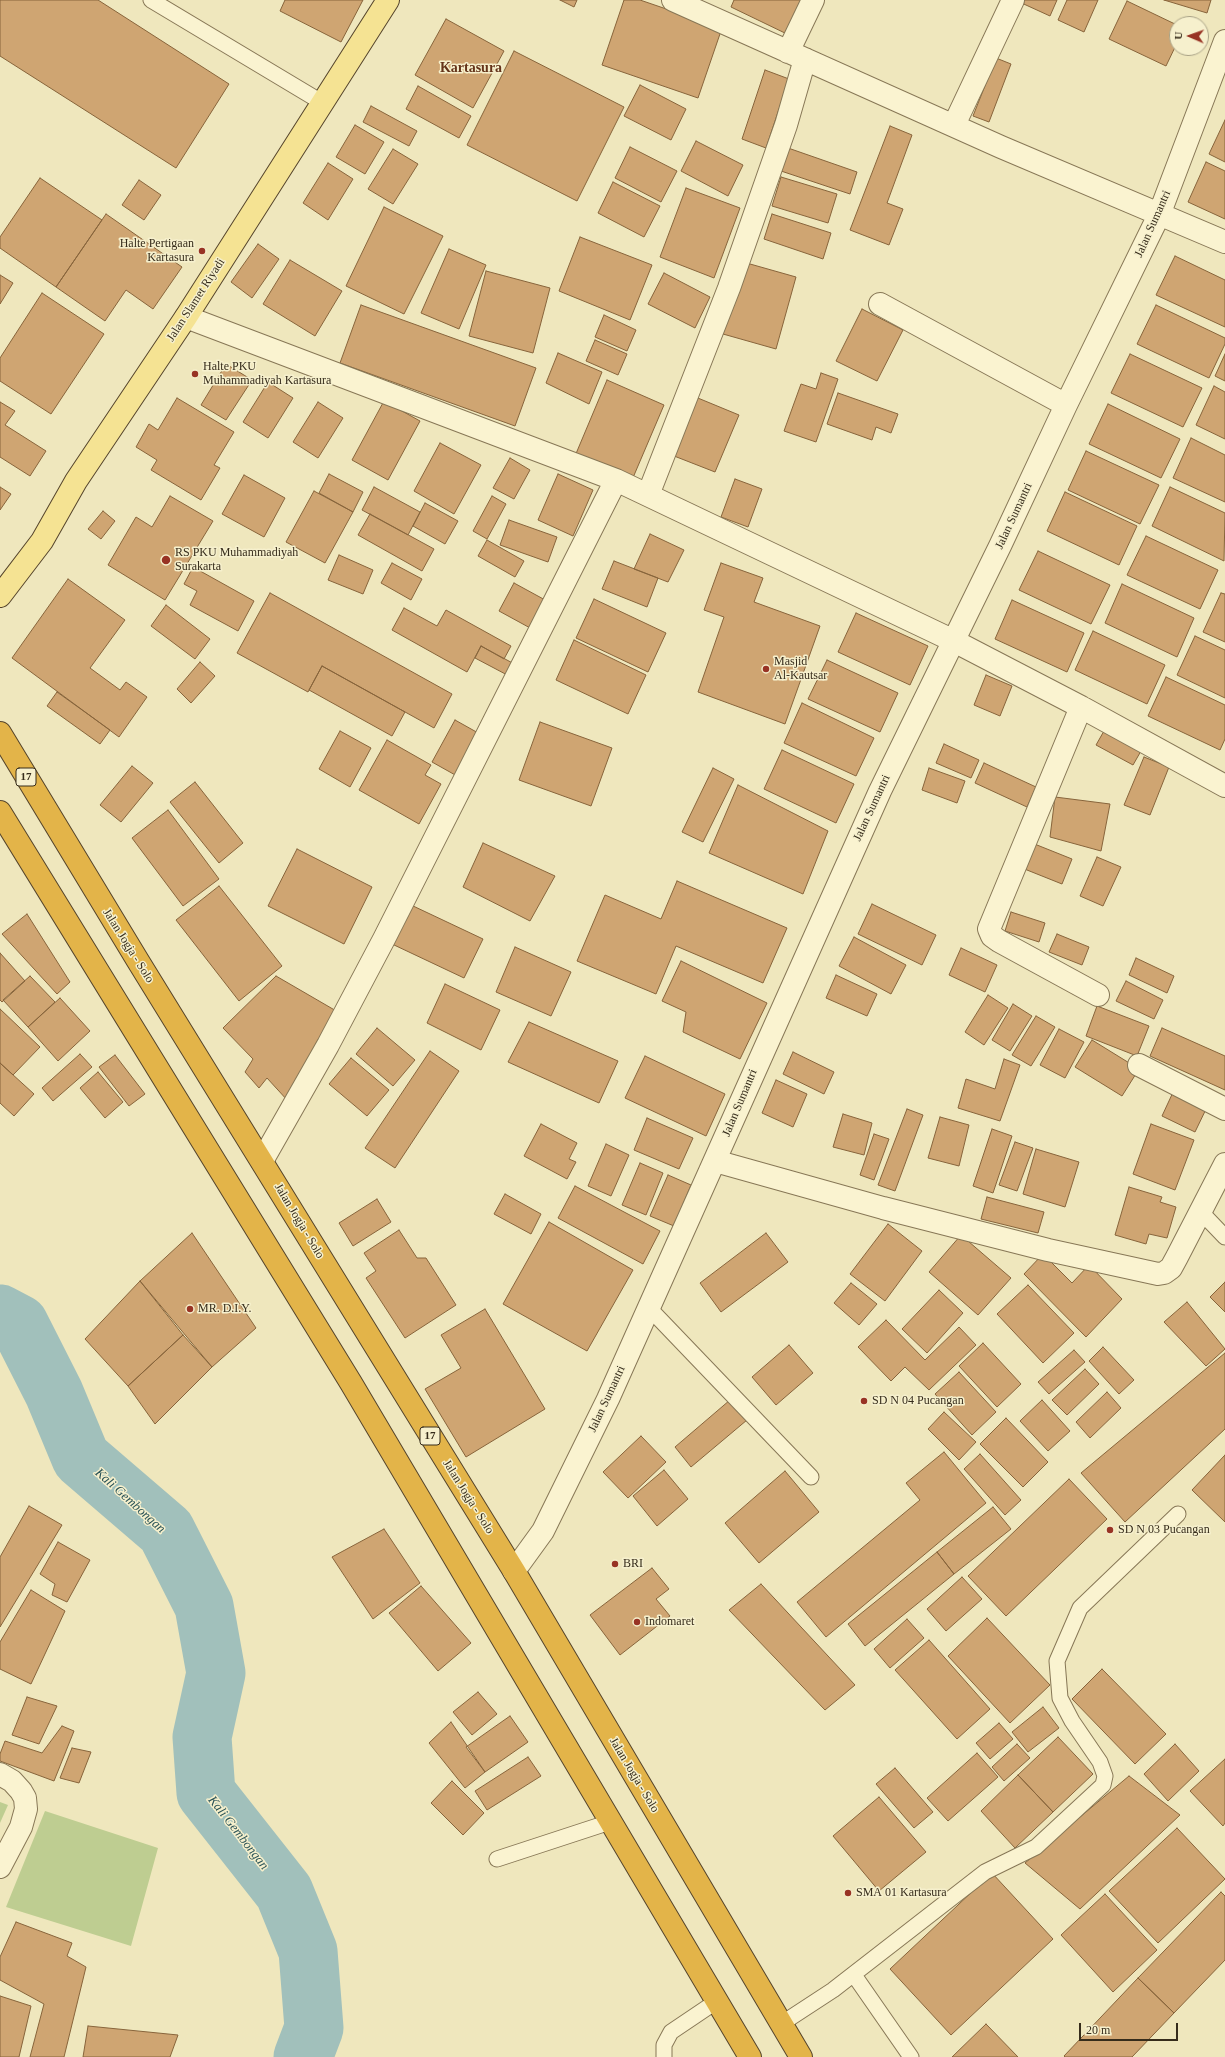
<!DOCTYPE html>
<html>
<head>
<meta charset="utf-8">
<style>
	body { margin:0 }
	#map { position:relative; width:1225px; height:2057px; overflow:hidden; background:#efe7bd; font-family:Georgia,serif }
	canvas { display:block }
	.north { position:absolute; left:1169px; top:16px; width:40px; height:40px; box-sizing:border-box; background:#f6f0cd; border:1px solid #a9a286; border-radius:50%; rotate:272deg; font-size:11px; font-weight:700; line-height:16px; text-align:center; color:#362c1b }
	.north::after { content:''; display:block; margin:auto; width:14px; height:18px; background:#983324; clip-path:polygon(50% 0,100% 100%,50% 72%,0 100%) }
	.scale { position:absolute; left:1079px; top:2023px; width:99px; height:18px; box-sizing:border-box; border:2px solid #362c1b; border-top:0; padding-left:5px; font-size:12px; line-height:14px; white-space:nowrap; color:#362c1b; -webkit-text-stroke:3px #f6f0cd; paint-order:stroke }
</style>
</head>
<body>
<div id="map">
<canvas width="1225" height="2057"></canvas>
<div class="north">U</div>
<div class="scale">20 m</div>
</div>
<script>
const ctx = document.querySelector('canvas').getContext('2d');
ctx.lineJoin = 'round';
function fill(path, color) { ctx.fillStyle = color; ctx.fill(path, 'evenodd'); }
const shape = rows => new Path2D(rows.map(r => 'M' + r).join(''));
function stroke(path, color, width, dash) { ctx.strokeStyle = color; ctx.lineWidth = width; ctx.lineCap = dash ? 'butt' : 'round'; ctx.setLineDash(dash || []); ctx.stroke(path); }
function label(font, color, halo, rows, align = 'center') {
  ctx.font = font + ' Georgia,serif'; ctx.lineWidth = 3; ctx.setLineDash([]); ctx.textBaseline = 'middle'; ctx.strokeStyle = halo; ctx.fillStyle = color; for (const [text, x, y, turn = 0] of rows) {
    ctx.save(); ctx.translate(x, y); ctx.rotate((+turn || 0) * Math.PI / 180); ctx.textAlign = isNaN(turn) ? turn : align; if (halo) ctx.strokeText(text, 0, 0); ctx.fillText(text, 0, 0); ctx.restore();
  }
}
fill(shape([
	[0,1802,8,1805,0,1823],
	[45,1811,158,1848,131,1946,6,1907]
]), '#becd91');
stroke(shape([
	[0,1314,19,1324,54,1393,81,1458,166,1531,204,1606,216,1673,202,1737,206,1793,284,1892,308,1951,314,2028,303,2057]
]), '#a1c0bb', 59);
const building = shape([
	[0,0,98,0,229,84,176,168,0,56,0,0],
	[285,0,363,0,341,42,280,11,285,0],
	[560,0,577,0,574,7,560,0],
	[624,0,640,0,722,28,698,98,602,65,624,0],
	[734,0,806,0,789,35,731,7,734,0],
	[1015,0,1057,0,1050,16,1015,0],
	[1067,0,1098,0,1084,32,1058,20,1067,0],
	[1164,0,1211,0,1207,13,1164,0],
	[1127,1,1177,25,1177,43,1166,66,1109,39,1127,1],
	[446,19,504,51,473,108,415,75,446,19],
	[514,51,624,107,577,201,467,145,514,51],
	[996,58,1011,64,989,122,973,116,996,58],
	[765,70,789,79,766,148,742,139,765,70],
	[640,85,686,109,671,140,624,116,640,85],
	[418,86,471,116,459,138,406,109,418,86],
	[371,106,417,131,409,146,363,122,371,106],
	[1225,120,1225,162,1209,154,1225,120],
	[355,125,384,142,365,174,336,157,355,125],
	[890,126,912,135,887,203,903,209,889,245,850,230,890,126],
	[696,141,743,165,728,196,681,171,696,141],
	[630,147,677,171,661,202,615,178,630,147],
	[788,148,857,172,850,194,781,171,788,148],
	[393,149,418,164,393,204,368,189,393,149],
	[1206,162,1225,171,1225,219,1188,202,1206,162],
	[328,163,353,179,328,220,303,203,328,163],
	[781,177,837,194,828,223,772,206,781,177],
	[40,178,102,220,56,287,0,248,0,237,40,178],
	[139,180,161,195,144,220,122,205,139,180],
	[613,182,660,206,644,237,598,213,613,182],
	[686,188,740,208,714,278,660,257,686,188],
	[384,207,443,236,404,314,346,286,384,207],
	[106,214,182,267,153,309,126,290,105,321,56,287,106,214],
	[772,214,831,233,823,259,764,239,772,214],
	[580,237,652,265,630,320,559,291,580,237],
	[258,244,279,259,252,298,231,282,258,244],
	[449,249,486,265,459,329,421,313,449,249],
	[1175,256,1225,280,1225,327,1156,295,1175,256],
	[290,260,342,291,315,336,263,304,290,260],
	[743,262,796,277,776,349,723,334,743,262],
	[486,271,550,288,533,353,469,336,486,271],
	[664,273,710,297,695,328,648,304,664,273],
	[0,275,13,283,0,304,0,275],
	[42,293,104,334,51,414,0,381,0,358,42,293],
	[361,305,536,368,515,426,340,363,361,305],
	[1156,305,1225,338,1225,344,1209,378,1137,344,1156,305],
	[862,309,903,330,877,381,836,361,862,309],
	[604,315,636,330,627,351,595,337,604,315],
	[595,340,627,354,618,375,586,361,595,340],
	[558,353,602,372,589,404,546,383,558,353],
	[1130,354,1202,388,1183,427,1111,393,1130,354],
	[1225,354,1225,381,1215,376,1225,354],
	[226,364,252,380,226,420,201,405,226,364],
	[821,373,838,379,816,442,784,431,801,384,816,389,821,373],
	[607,380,664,405,632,480,575,456,607,380],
	[268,382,293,398,268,438,243,422,268,382],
	[1214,386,1225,392,1225,439,1196,425,1214,386],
	[838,393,898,414,891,433,876,427,872,440,827,424,838,393],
	[693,396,739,415,715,472,669,454,693,396],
	[177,398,234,432,214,465,220,468,201,500,151,470,157,460,136,447,149,424,158,430,177,398],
	[384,401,420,421,388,480,352,460,384,401],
	[0,402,15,411,5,425,46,451,30,476,0,457,0,402],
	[318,402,343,418,318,458,293,442,318,402],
	[1108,404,1180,439,1161,478,1089,444,1108,404],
	[1191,438,1225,455,1225,502,1173,478,1191,438],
	[440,443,481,465,454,514,414,491,440,443],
	[1086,451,1159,485,1140,524,1068,490,1086,451],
	[510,458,530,470,514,499,493,488,510,458],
	[329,474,363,492,353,512,319,493,329,474],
	[558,474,593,490,573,536,538,520,558,474],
	[244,475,285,498,264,537,222,514,244,475],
	[735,479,762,489,748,527,721,517,735,479],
	[0,487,11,494,0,510,0,487],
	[374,487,420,512,408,535,362,510,374,487],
	[1170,487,1225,513,1224,561,1152,526,1170,487],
	[314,491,353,512,325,563,286,542,314,491],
	[1065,492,1137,526,1119,565,1047,531,1065,492],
	[170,496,213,521,165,600,108,565,136,517,152,527,170,496],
	[492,496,506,504,487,539,473,531,492,496],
	[425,503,458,521,445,544,413,526,425,503],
	[103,511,115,521,101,539,88,529,103,511],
	[370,514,434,549,422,571,358,535,370,514],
	[509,520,557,537,548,562,500,545,509,520],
	[650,534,684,550,668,582,634,569,650,534],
	[1146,536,1218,570,1200,609,1127,575,1146,536],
	[487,540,524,561,515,577,478,556,487,540],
	[1038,551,1110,585,1091,624,1019,590,1038,551],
	[339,555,373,570,363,594,328,580,339,555],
	[614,561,658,578,647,607,602,589,614,561],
	[392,563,422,579,411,600,381,583,392,563],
	[721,563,763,578,754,602,820,626,785,724,698,692,724,617,704,610,721,563],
	[193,567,254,601,238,631,190,605,197,591,184,584,193,567],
	[68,579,125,620,90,668,120,690,126,682,147,697,119,737,12,658,68,579],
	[514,583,547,601,532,629,499,611,514,583],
	[1122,584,1194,618,1177,657,1105,623,1122,584],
	[270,593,452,694,434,728,322,666,308,692,237,653,270,593],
	[1221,593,1225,594,1225,642,1203,632,1221,593],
	[594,599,666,633,648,672,576,638,594,599],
	[1012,600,1084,633,1067,672,995,639,1012,600],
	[166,605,210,639,195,659,151,626,166,605],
	[404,608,437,626,446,610,511,646,504,659,481,646,467,672,392,630,404,608],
	[856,613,928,646,910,685,838,652,856,613],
	[1093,631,1165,665,1147,704,1075,670,1093,631],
	[1195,636,1225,650,1225,698,1177,675,1195,636],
	[574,640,646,675,628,714,556,680,574,640],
	[481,646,518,666,511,677,475,658,481,646],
	[827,660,898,693,880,732,808,699,827,660],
	[200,662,215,676,191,703,177,689,200,662],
	[322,666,405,712,392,736,309,690,322,666],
	[986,675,1012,686,1000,716,974,705,986,675],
	[1166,677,1225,705,1225,739,1220,750,1148,716,1166,677],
	[57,692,110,730,100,744,47,706,57,692],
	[802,703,874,738,856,776,784,743,802,703],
	[455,720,480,734,457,776,432,762,455,720],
	[540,722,612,748,591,806,519,780,540,722],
	[1108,724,1145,744,1133,765,1096,745,1108,724],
	[340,731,371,748,350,787,319,769,340,731],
	[387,740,431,765,425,775,441,784,419,824,359,790,387,740],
	[944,744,979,760,971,778,936,763,944,744],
	[782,750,854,784,836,823,764,789,782,750],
	[1144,757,1169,767,1150,815,1124,805,1144,757],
	[984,763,1036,787,1027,807,975,783,984,763],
	[132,766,153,783,121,822,100,805,132,766],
	[713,768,734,779,703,842,682,832,713,768],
	[929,768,965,781,957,803,922,790,929,768],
	[195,782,243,843,219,863,170,802,195,782],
	[738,785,828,831,803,894,709,853,738,785],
	[1055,797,1110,804,1101,851,1050,837,1055,797],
	[168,810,219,879,183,906,132,838,168,810],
	[483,843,555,876,530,921,463,887,483,843],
	[1032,843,1072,859,1062,884,1022,868,1032,843],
	[297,849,372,887,344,944,268,906,297,849],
	[1097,857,1121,867,1103,906,1080,896,1097,857],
	[677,881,787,928,763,983,676,946,656,994,577,961,605,895,661,919,677,881],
	[219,886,282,966,239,1001,176,920,219,886],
	[872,904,936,935,922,965,858,934,872,904],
	[411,905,483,939,464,978,392,944,411,905],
	[1011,912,1045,923,1039,942,1005,931,1011,912],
	[27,914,70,982,57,994,2,934,27,914],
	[1057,934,1089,947,1082,965,1049,952,1057,934],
	[854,937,906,965,891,994,839,966,854,937],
	[515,947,571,972,551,1016,496,992,515,947],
	[961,948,997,965,985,992,949,975,961,948],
	[0,953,25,981,2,1002,0,1000,0,953],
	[1136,958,1174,976,1167,993,1129,975,1136,958],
	[681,961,767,1003,740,1059,683,1032,686,1012,662,1001,681,961],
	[836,975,877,994,867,1016,826,998,836,975],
	[30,976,55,1002,28,1027,3,1000,30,976],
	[276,976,338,1012,288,1101,267,1078,259,1088,245,1072,253,1059,223,1028,276,976],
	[1126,981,1163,1000,1154,1019,1116,1001,1126,981],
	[445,984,500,1010,481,1050,427,1023,445,984],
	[988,995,1008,1008,984,1045,965,1032,988,995],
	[60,998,90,1031,58,1061,28,1027,60,998],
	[1013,1004,1032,1016,1010,1051,992,1040,1013,1004],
	[1097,1006,1149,1026,1137,1056,1086,1036,1097,1006],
	[0,1009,40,1047,13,1075,0,1063,0,1009],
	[1036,1016,1055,1027,1031,1066,1012,1055,1036,1016],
	[529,1022,618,1061,599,1103,508,1062,529,1022],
	[377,1028,415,1060,393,1086,356,1054,377,1028],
	[1162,1028,1225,1056,1225,1090,1150,1056,1162,1028],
	[1059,1029,1084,1042,1065,1078,1040,1065,1059,1029],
	[1092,1040,1139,1069,1122,1096,1075,1067,1092,1040],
	[430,1051,459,1071,395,1168,365,1148,430,1051],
	[793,1052,834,1072,824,1094,783,1074,793,1052],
	[80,1054,92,1067,53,1101,42,1088,80,1054],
	[115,1055,145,1094,129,1106,99,1067,115,1055],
	[645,1056,725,1094,706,1136,625,1098,645,1056],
	[351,1058,389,1090,367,1116,329,1084,351,1058],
	[1004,1059,1020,1065,1000,1121,958,1108,966,1079,995,1089,1004,1059],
	[0,1063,34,1094,14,1116,0,1103,0,1063],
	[98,1072,123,1102,105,1118,80,1088,98,1072],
	[776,1080,807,1094,793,1127,762,1113,776,1080],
	[1175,1088,1208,1105,1195,1132,1162,1116,1175,1088],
	[907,1109,923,1115,895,1191,878,1185,907,1109],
	[843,1114,872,1123,864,1155,833,1147,843,1114],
	[940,1117,969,1125,959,1166,928,1158,940,1117],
	[647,1118,693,1138,679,1169,634,1150,647,1118],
	[541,1124,577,1143,569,1159,576,1162,567,1179,524,1156,541,1124],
	[1151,1124,1194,1140,1175,1190,1133,1174,1151,1124],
	[992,1129,1012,1136,993,1193,973,1186,992,1129],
	[874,1134,889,1139,874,1180,860,1175,874,1134],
	[1015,1142,1033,1148,1017,1191,999,1185,1015,1142],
	[606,1144,629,1155,611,1196,588,1186,606,1144],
	[1036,1149,1079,1162,1065,1207,1023,1194,1036,1149],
	[640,1163,663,1173,646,1215,622,1205,640,1163],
	[668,1175,691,1185,674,1226,650,1216,668,1175],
	[575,1186,660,1231,643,1264,558,1218,575,1186],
	[1129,1187,1162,1197,1160,1202,1176,1207,1167,1238,1149,1234,1146,1244,1115,1235,1129,1187],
	[505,1194,541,1214,531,1234,494,1214,505,1194],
	[987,1197,1044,1212,1038,1233,981,1219,987,1197],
	[377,1199,391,1222,353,1246,339,1223,377,1199],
	[549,1222,633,1270,587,1351,503,1304,549,1222],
	[888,1224,922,1251,885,1301,850,1274,888,1224],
	[399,1230,417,1258,426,1258,456,1305,405,1338,366,1278,376,1271,364,1253,399,1230],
	[192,1233,256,1328,212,1367,140,1281,192,1233],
	[766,1233,788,1262,721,1312,700,1283,766,1233],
	[961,1235,1011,1278,978,1315,929,1272,961,1235],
	[1043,1254,1072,1283,1089,1265,1122,1299,1086,1337,1024,1274,1043,1254],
	[140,1281,183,1335,128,1386,85,1339,140,1281],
	[1225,1282,1225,1312,1210,1297,1225,1282],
	[851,1283,877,1304,859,1325,834,1303,851,1283],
	[1028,1285,1074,1333,1043,1363,997,1314,1028,1285],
	[939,1290,963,1313,927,1353,902,1329,939,1290],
	[1187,1302,1225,1349,1206,1366,1164,1322,1187,1302],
	[485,1309,545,1409,466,1457,425,1389,461,1368,441,1335,485,1309],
	[886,1320,925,1360,959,1327,976,1345,929,1390,905,1367,891,1381,858,1347,886,1320],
	[183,1335,212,1367,155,1424,128,1386,183,1335],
	[983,1343,1021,1384,997,1407,959,1366,983,1343],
	[789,1345,813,1373,776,1405,752,1377,789,1345],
	[1103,1347,1134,1380,1119,1394,1089,1361,1103,1347],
	[1074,1350,1085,1362,1049,1394,1038,1382,1074,1350],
	[1225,1353,1225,1429,1125,1522,1081,1473,1225,1353],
	[1085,1369,1099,1384,1067,1415,1052,1400,1085,1369],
	[959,1372,996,1412,972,1435,935,1394,959,1372],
	[1107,1392,1121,1408,1090,1438,1076,1422,1107,1392],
	[730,1400,747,1420,691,1467,675,1447,730,1400],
	[1042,1400,1070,1431,1048,1451,1020,1421,1042,1400],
	[944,1412,976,1442,959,1460,928,1429,944,1412],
	[1006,1418,1048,1462,1023,1487,980,1444,1006,1418],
	[641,1436,666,1462,628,1498,603,1472,641,1436],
	[944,1452,986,1503,826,1637,797,1602,920,1500,906,1483,944,1452],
	[980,1454,1021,1500,1005,1515,964,1469,980,1454],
	[1225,1455,1225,1522,1192,1490,1225,1455],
	[664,1470,688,1499,657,1526,633,1496,664,1470],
	[785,1471,819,1512,759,1563,725,1523,785,1471],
	[1069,1479,1107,1519,1006,1616,968,1576,1069,1479],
	[29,1506,62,1525,0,1627,0,1557,29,1506],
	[993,1507,1011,1529,954,1574,937,1552,993,1507],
	[384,1529,420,1583,373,1619,332,1557,384,1529],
	[58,1542,90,1560,67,1602,52,1595,55,1584,40,1574,58,1542],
	[937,1552,954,1574,865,1646,848,1624,937,1552],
	[652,1568,669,1589,656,1599,670,1616,620,1655,590,1615,652,1568],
	[962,1577,982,1599,946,1631,927,1609,962,1577],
	[761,1584,855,1685,825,1710,729,1610,761,1584],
	[421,1586,471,1643,438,1671,389,1613,421,1586],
	[31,1590,65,1611,31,1684,0,1669,0,1642,31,1590],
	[987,1618,1050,1685,1010,1723,948,1656,987,1618],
	[907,1619,924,1638,890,1668,874,1649,907,1619],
	[929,1640,990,1709,957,1739,895,1670,929,1640],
	[1102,1669,1166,1734,1135,1764,1072,1699,1102,1669],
	[478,1692,497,1714,472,1735,453,1712,478,1692],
	[27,1697,57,1706,39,1744,12,1735,27,1697],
	[1043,1707,1059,1728,1028,1752,1012,1732,1043,1707],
	[510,1716,528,1742,485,1772,466,1747,510,1716],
	[451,1722,485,1772,465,1788,429,1743,451,1722],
	[999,1723,1013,1739,990,1759,976,1743,999,1723],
	[62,1726,74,1731,54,1781,0,1761,0,1754,5,1741,42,1753,62,1726],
	[1058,1737,1093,1774,1053,1812,1018,1775,1058,1737],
	[1017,1744,1030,1758,1004,1781,992,1767,1017,1744],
	[1175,1744,1199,1771,1168,1801,1144,1774,1175,1744],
	[72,1748,91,1752,79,1783,60,1778,72,1748],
	[977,1753,998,1777,948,1821,927,1798,977,1753],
	[528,1757,541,1776,487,1810,475,1791,528,1757],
	[1225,1759,1225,1823,1223,1826,1190,1791,1225,1759],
	[895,1768,933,1812,914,1828,876,1784,895,1768],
	[1018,1775,1053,1812,1015,1848,981,1811,1018,1775],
	[1129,1776,1180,1815,1080,1909,1025,1863,1129,1776],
	[452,1781,484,1813,463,1835,431,1803,452,1781],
	[879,1797,926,1852,879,1891,833,1836,879,1797],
	[1177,1828,1225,1879,1158,1943,1109,1891,1177,1828],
	[992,1873,1053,1939,951,2035,890,1969,992,1873],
	[1221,1892,1225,1896,1225,1960,1174,2013,1138,1978,1221,1892],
	[1105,1894,1157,1950,1113,1992,1061,1935,1105,1894],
	[16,1922,72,1943,67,1956,86,1967,64,2057,30,2057,44,2004,0,1980,0,1957,16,1922],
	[1138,1978,1174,2013,1132,2057,1065,2057,1064,2056,1138,1978],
	[0,1996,31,2006,19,2057,0,2057,0,1996],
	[986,2024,1018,2057,952,2057,986,2024],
	[88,2026,178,2035,170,2057,83,2057,88,2026]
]);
fill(building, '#cfa572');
stroke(building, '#87643b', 1);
const lane = shape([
	[151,0,323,103],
	[1201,1212,1225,1237],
	[649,1308,811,1477],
	[497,1859,610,1822],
	[854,1975,911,2057],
	[781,2024,833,1990,985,1872,1036,1847,1103,1785,1105,1776,1100,1762,1072,1721,1060,1698,1057,1661,1080,1608,1178,1514],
	[664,2057,664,2045,671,2032,717,2001]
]);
const street = shape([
	[673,0,1001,147,1225,242],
	[788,52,813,0],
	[954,125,1013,0],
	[880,304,1066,405],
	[186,317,616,480,954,641,1081,707,1225,786],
	[648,495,729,288,786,125,805,59],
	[1081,707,989,929,992,936,999,941,1098,995],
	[1139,1065,1225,1109],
	[262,1161,328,1045,384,939,616,480],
	[715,1161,883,1208,1048,1250,1158,1274,1164,1273,1171,1268,1177,1257,1225,1164],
	[514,1571,543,1531,608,1399,880,791,1000,546,1066,405,1159,215,1225,41],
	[0,1774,12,1781,21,1791,25,1798,26,1809,21,1827,0,1867]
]);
const primary = shape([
	[0,596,42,541,76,481,186,317,388,0]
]);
const highway = shape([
	[0,733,138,961,514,1571,801,2057],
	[0,812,351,1383,750,2057]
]);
stroke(lane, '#877756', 17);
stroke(street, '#877756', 24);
stroke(primary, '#55442b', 24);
stroke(highway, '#55442b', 24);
stroke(lane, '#faf3d0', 15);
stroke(street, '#faf3d0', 22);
stroke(primary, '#f5e393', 22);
stroke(highway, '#e3b449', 22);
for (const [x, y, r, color] of [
	[202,251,4,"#983324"],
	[195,374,4,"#983324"],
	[166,560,5,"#983324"],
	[766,669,4,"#983324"],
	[190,1309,4,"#983324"],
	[864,1401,4,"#983324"],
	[1110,1530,4,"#983324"],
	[615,1564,4,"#983324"],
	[637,1622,4,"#983324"],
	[848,1893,4,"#983324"]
]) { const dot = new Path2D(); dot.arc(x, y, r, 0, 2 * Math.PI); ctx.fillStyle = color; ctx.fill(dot); stroke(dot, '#f6f0cd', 1.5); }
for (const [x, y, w] of [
	[26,777,20],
	[430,1436,20]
]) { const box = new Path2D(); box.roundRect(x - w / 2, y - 9, w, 18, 3); ctx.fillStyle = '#f6f0cd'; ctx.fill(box); stroke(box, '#362c1b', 1); }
label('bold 11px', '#362c1b', null, [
	["17",26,777],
	["17",430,1436]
]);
label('12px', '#362c1b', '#f6f0cd', [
	["Jalan Sumantri",1153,224,-66],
	["Jalan Slamet Riyadi",196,300,-57],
	["Jalan Sumantri",1014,516,-65],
	["Jalan Sumantri",872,808,-65],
	["Jalan Jogja - Solo",128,946,58],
	["Jalan Sumantri",740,1103,-67],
	["Jalan Jogja - Solo",299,1221,59],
	["Jalan Sumantri",607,1399,-65],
	["Jalan Jogja - Solo",468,1497,58],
	["Jalan Jogja - Solo",634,1775,59]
]);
label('12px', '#362c1b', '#f6f0cd', [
	["Halte Pertigaan",194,244,"right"],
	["Kartasura",194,258,"right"],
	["Halte PKU",203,367],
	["Muhammadiyah Kartasura",203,381],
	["RS PKU Muhammadiyah",175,553],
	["Surakarta",175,567],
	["Masjid",774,662],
	["Al-Kautsar",774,676],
	["MR. D.I.Y.",198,1309],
	["SD N 04 Pucangan",872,1401],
	["SD N 03 Pucangan",1118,1530],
	["BRI",623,1564],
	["Indomaret",645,1622],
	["SMA 01 Kartasura",856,1893]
], 'left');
label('italic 13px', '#2a5357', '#f6f0cd', [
	["Kali Gembongan",130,1501,42],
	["Kali Gembongan",238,1833,52]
]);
label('bold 14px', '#643319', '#f6f0cd', [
	["Kartasura",471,68]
]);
</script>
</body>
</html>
